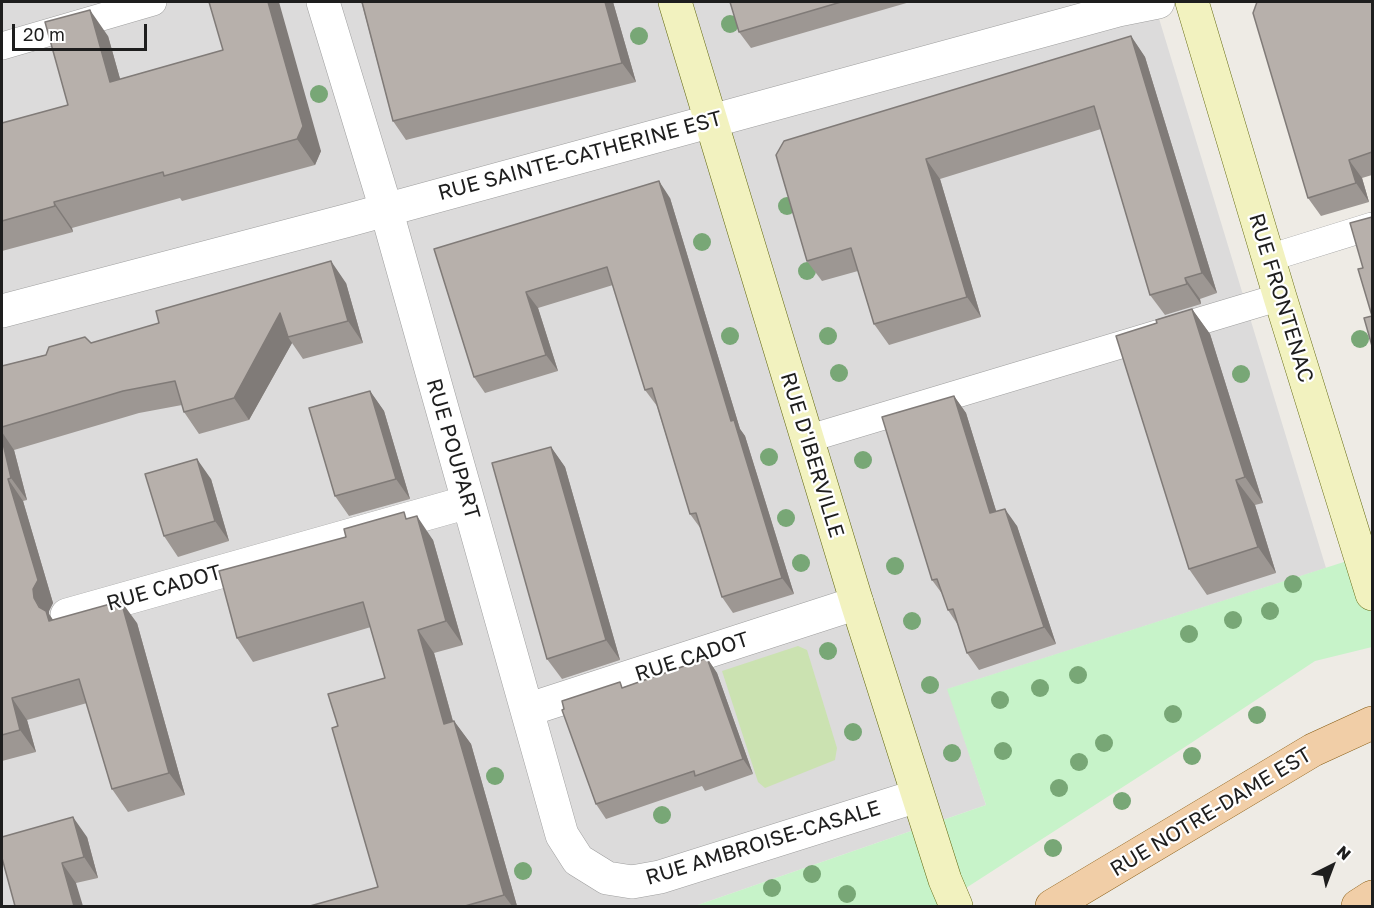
<!DOCTYPE html>
<html>
<head>
<meta charset="utf-8">
<style>
	body { margin:0 }
	#map { position:relative; width:1374px; height:908px; overflow:hidden; background:#eeebe5; font-family:"Golos Text",sans-serif }
	canvas { display:block }
	.frame { position:absolute; inset:0; border:3px solid #1e1e1e; pointer-events:none }
	.north { position:absolute; left:1302px; top:836px; width:60px; height:60px; -webkit-text-stroke:4px #fff; paint-order:stroke; rotate:42deg; font-size:16px; font-weight:700; line-height:24px; text-align:center; color:#1e1e1e }
	.north::after { content:''; display:block; margin:auto; width:21px; height:27px; background:#1e1e1e; clip-path:polygon(50% 0,100% 100%,50% 72%,0 100%) }
	.scale { position:absolute; left:12px; top:24px; width:135px; height:27px; box-sizing:border-box; border:3px solid #1e1e1e; border-top:0; padding-left:8px; font-size:18px; line-height:21px; white-space:nowrap; color:#1e1e1e; -webkit-text-stroke:4px #fff; paint-order:stroke }
</style>
</head>
<body>
<div id="map">
<canvas width="1374" height="908"></canvas>
<div class="frame"></div>
<div class="north">N</div>
<div class="scale">20 m</div>
</div>
<script>
const ctx = document.querySelector('canvas').getContext('2d');
ctx.lineJoin = 'round';
function fill(path, color) { ctx.fillStyle = color; ctx.fill(path, 'evenodd'); }
const shape = rows => new Path2D(rows.map(r => 'M' + r).join(''));
function stroke(path, color, width, dash) { ctx.strokeStyle = color; ctx.lineWidth = width; ctx.lineCap = dash ? 'butt' : 'round'; ctx.setLineDash(dash || []); ctx.stroke(path); }
function label(font, color, halo, rows, align = 'center') {
  ctx.font = font + ' "Golos Text",sans-serif'; ctx.lineWidth = 4.5; ctx.setLineDash([]); ctx.textBaseline = 'middle'; ctx.strokeStyle = halo; ctx.fillStyle = color; for (const [text, x, y, turn = 0] of rows) {
    ctx.save(); ctx.translate(x, y); ctx.rotate((+turn || 0) * Math.PI / 180); ctx.textAlign = isNaN(turn) ? turn : align; if (halo) ctx.strokeText(text, 0, 0); ctx.fillText(text, 0, 0); ctx.restore();
  }
}
fill(shape([
	[2,2,1154,2,1326,568,948,689,986,805,695,906,2,906]
]), '#dcdbdb');
fill(shape([
	[798,646,807,650,837,748,835,760,765,788,758,782,722,671]
]), '#cbe2b1');
fill(shape([
	[1372,553,1372,647,1315,661,1185,747,938,906,695,906,986,805,947,689]
]), '#c7f3c9');
const service = shape([
	[2,46,153,2],
	[1269,258,1372,226],
	[807,439,1280,297]
]);
const minor = shape([
	[323,2,386,209,562,835,578,860,607,878,632,882,660,877,917,796],
	[67,615,468,502],
	[527,710,857,603]
]);
const tertiary = shape([
	[2,311,349,220,1118,10,1158,2]
]);
const secondary = shape([
	[675,2,857,603,945,880,956,906],
	[1192,2,1280,297,1372,594]
]);
const primary = shape([
	[1052,906,1313,750,1372,723],
	[1358,906,1372,897]
]);
stroke(service, '#9f9f9f', 28);
stroke(minor, '#9f9f9f', 34);
stroke(tertiary, '#9f9f9f', 34);
stroke(secondary, '#636911', 34);
stroke(primary, '#875b11', 34);
stroke(service, '#fff', 27);
stroke(minor, '#fff', 33);
stroke(tertiary, '#fff', 33);
stroke(secondary, '#f2f2bf', 33);
stroke(primary, '#f1cea7', 33);
ctx.fillStyle = '#78a776';
for (const [x, y] of [
	[730,24],
	[639,36],
	[319,94],
	[787,206],
	[702,242],
	[807,271],
	[730,336],
	[828,336],
	[1360,339],
	[839,373],
	[1241,374],
	[769,457],
	[863,460],
	[786,518],
	[801,563],
	[895,566],
	[1293,584],
	[1270,611],
	[1233,620],
	[912,621],
	[1189,634],
	[828,651],
	[1078,675],
	[930,685],
	[1040,688],
	[1000,700],
	[1173,714],
	[1257,715],
	[853,732],
	[1104,743],
	[1003,751],
	[952,753],
	[1192,756],
	[1079,762],
	[495,776],
	[1059,788],
	[1122,801],
	[662,815],
	[1053,848],
	[523,871],
	[812,874],
	[772,888],
	[847,894]
]) { ctx.beginPath(); ctx.arc(x, y, 9, 0, 2 * Math.PI); ctx.fill(); }
fill(shape([
	[361,2,613,2,636,82,406,140,393,121,362,4],
	[730,2,910,2,751,48,739,32],
	[1372,2,1372,175,1362,178,1369,202,1321,216,1308,198],
	[108,36,120,79,223,50,321,151,315,165,182,201,180,198,72,228,73,232,2,251,2,123,68,105],
	[1131,36,1145,57,1217,293,1200,299,1201,304,1165,315,1150,295,1101,129,940,179,981,317,889,345,874,324,858,271,822,281,807,261,776,155],
	[670,198,740,429,745,436,794,594,733,613,722,597,701,529,690,514,657,406,645,390,613,285,538,308,558,371,485,393,474,377,434,249],
	[346,283,363,343,303,359,292,343,249,420,199,434,184,412,182,405,139,413,14,450,27,500,23,501,53,603,49,611,49,614,53,620,137,623,185,795,128,812,112,789,87,703,27,720,36,752,2,761,2,366,91,343],
	[1192,309,1210,334,1263,503,1255,505,1276,573,1207,595,1189,569,1157,323],
	[370,391,384,411,410,499,349,516,335,496],
	[954,396,966,413,996,511,1017,526,1056,644,979,670,967,653,958,625,948,610,943,595,932,580],
	[551,447,565,467,620,660,562,679,547,659],
	[211,479,229,541,178,557,164,536],
	[409,519,433,540,463,645,434,653,453,721,454,721,471,744,517,906,310,906,378,887,338,726,385,678,371,627,253,662,237,638,346,537],
	[707,658,717,673,753,774,705,791,702,786,606,819,596,804,624,687],
	[87,837,98,878,76,883,15,906]
]), '#9d9793');
fill(shape([
	[268,2,279,2,321,151,315,165,297,139],
	[605,2,613,2,636,82,622,63],
	[90,10,108,36,128,107,110,82],
	[1131,36,1145,57,1217,293,1202,273],
	[926,159,940,179,981,317,967,297],
	[1349,160,1362,178,1369,202,1356,183],
	[659,181,670,198,740,429,745,436,794,594,782,578,731,421],
	[54,202,72,228,73,232,55,206],
	[331,261,346,283,363,343,348,321],
	[1185,278,1200,299,1201,304,1187,284],
	[526,292,538,308,558,371,546,355],
	[1192,309,1210,334,1263,503,1245,477],
	[280,313,288,337,292,343,249,420,234,398],
	[370,391,384,411,410,499,396,479],
	[954,396,966,413,1002,530,990,513],
	[2,432,14,450,27,500,11,478,2,439],
	[551,447,565,467,620,660,606,640],
	[197,459,211,479,229,541,215,521],
	[8,479,23,501,53,603,49,611,49,614,62,633,49,621,34,598,33,589],
	[1236,480,1255,505,1276,573,1258,547],
	[1005,509,1017,526,1056,644,1044,627],
	[417,516,433,540,463,645,446,621],
	[121,601,137,623,185,795,169,773],
	[418,630,434,653,460,747,444,724],
	[707,658,717,673,753,774,743,759],
	[12,698,27,720,36,752,20,730],
	[454,721,471,744,517,906,512,906,504,895],
	[73,817,87,837,98,878,84,857],
	[62,863,76,883,83,906,74,906]
]), '#807b78');
const building = shape([
	[209,2,268,2,303,126,297,139,164,176,163,172,54,202,55,206,2,221,2,123,68,105,45,22,90,10,110,82,223,50,209,2],
	[362,2,605,2,622,63,393,121,362,2],
	[730,2,841,2,739,32,730,2],
	[1257,2,1372,2,1372,152,1349,160,1356,183,1308,198,1253,13,1257,2],
	[1131,36,1202,273,1185,278,1187,284,1150,295,1094,106,926,159,967,297,874,324,851,248,807,261,776,155,784,141,1131,36],
	[659,181,731,421,734,420,782,578,722,597,696,513,690,514,652,388,645,390,607,267,526,292,546,355,474,377,434,249,659,181],
	[1372,217,1372,346,1364,318,1372,316,1358,269,1363,268,1350,223,1372,217],
	[331,261,348,321,288,337,280,313,234,398,184,412,175,381,123,391,2,427,2,366,46,355,49,347,85,337,91,343,159,323,156,311,331,261],
	[1192,309,1245,477,1236,480,1258,547,1189,569,1116,336,1157,323,1156,320,1192,309],
	[370,391,396,479,335,496,309,408,370,391],
	[954,396,990,513,1005,509,1044,627,967,653,953,609,948,610,937,579,932,580,882,417,954,396],
	[2,439,11,478,8,479,38,580,33,589,34,598,39,607,46,611,49,621,121,601,169,773,112,789,79,679,12,698,20,730,2,735,2,439],
	[551,447,606,640,547,659,492,463,551,447],
	[197,459,215,521,164,536,145,474,197,459],
	[404,512,406,519,417,516,446,621,418,630,444,724,454,721,504,895,465,906,310,906,378,887,332,728,338,726,328,694,385,678,363,602,237,638,219,571,346,537,344,529,404,512],
	[707,658,743,759,695,776,694,771,596,804,562,710,564,709,562,701,620,682,622,688,707,658],
	[73,817,84,857,62,863,74,906,15,906,2,858,2,837,73,817]
]);
fill(building, '#b7b0ab');
stroke(building, '#807b78', 1.5);
label('21px', '#1e1e1e', '#fff', [
	["RUE SAINTE-CATHERINE EST",580,156,-15],
	["RUE FRONTENAC",1281,298,73],
	["RUE POUPART",453,449,74],
	["RUE D'IBERVILLE",812,455,73],
	["RUE CADOT",164,588,-16],
	["RUE CADOT",692,657,-18],
	["RUE NOTRE-DAME EST",1211,812,-31],
	["RUE AMBROISE-CASALE",763,843,-17]
]);
</script>
</body>
</html>
